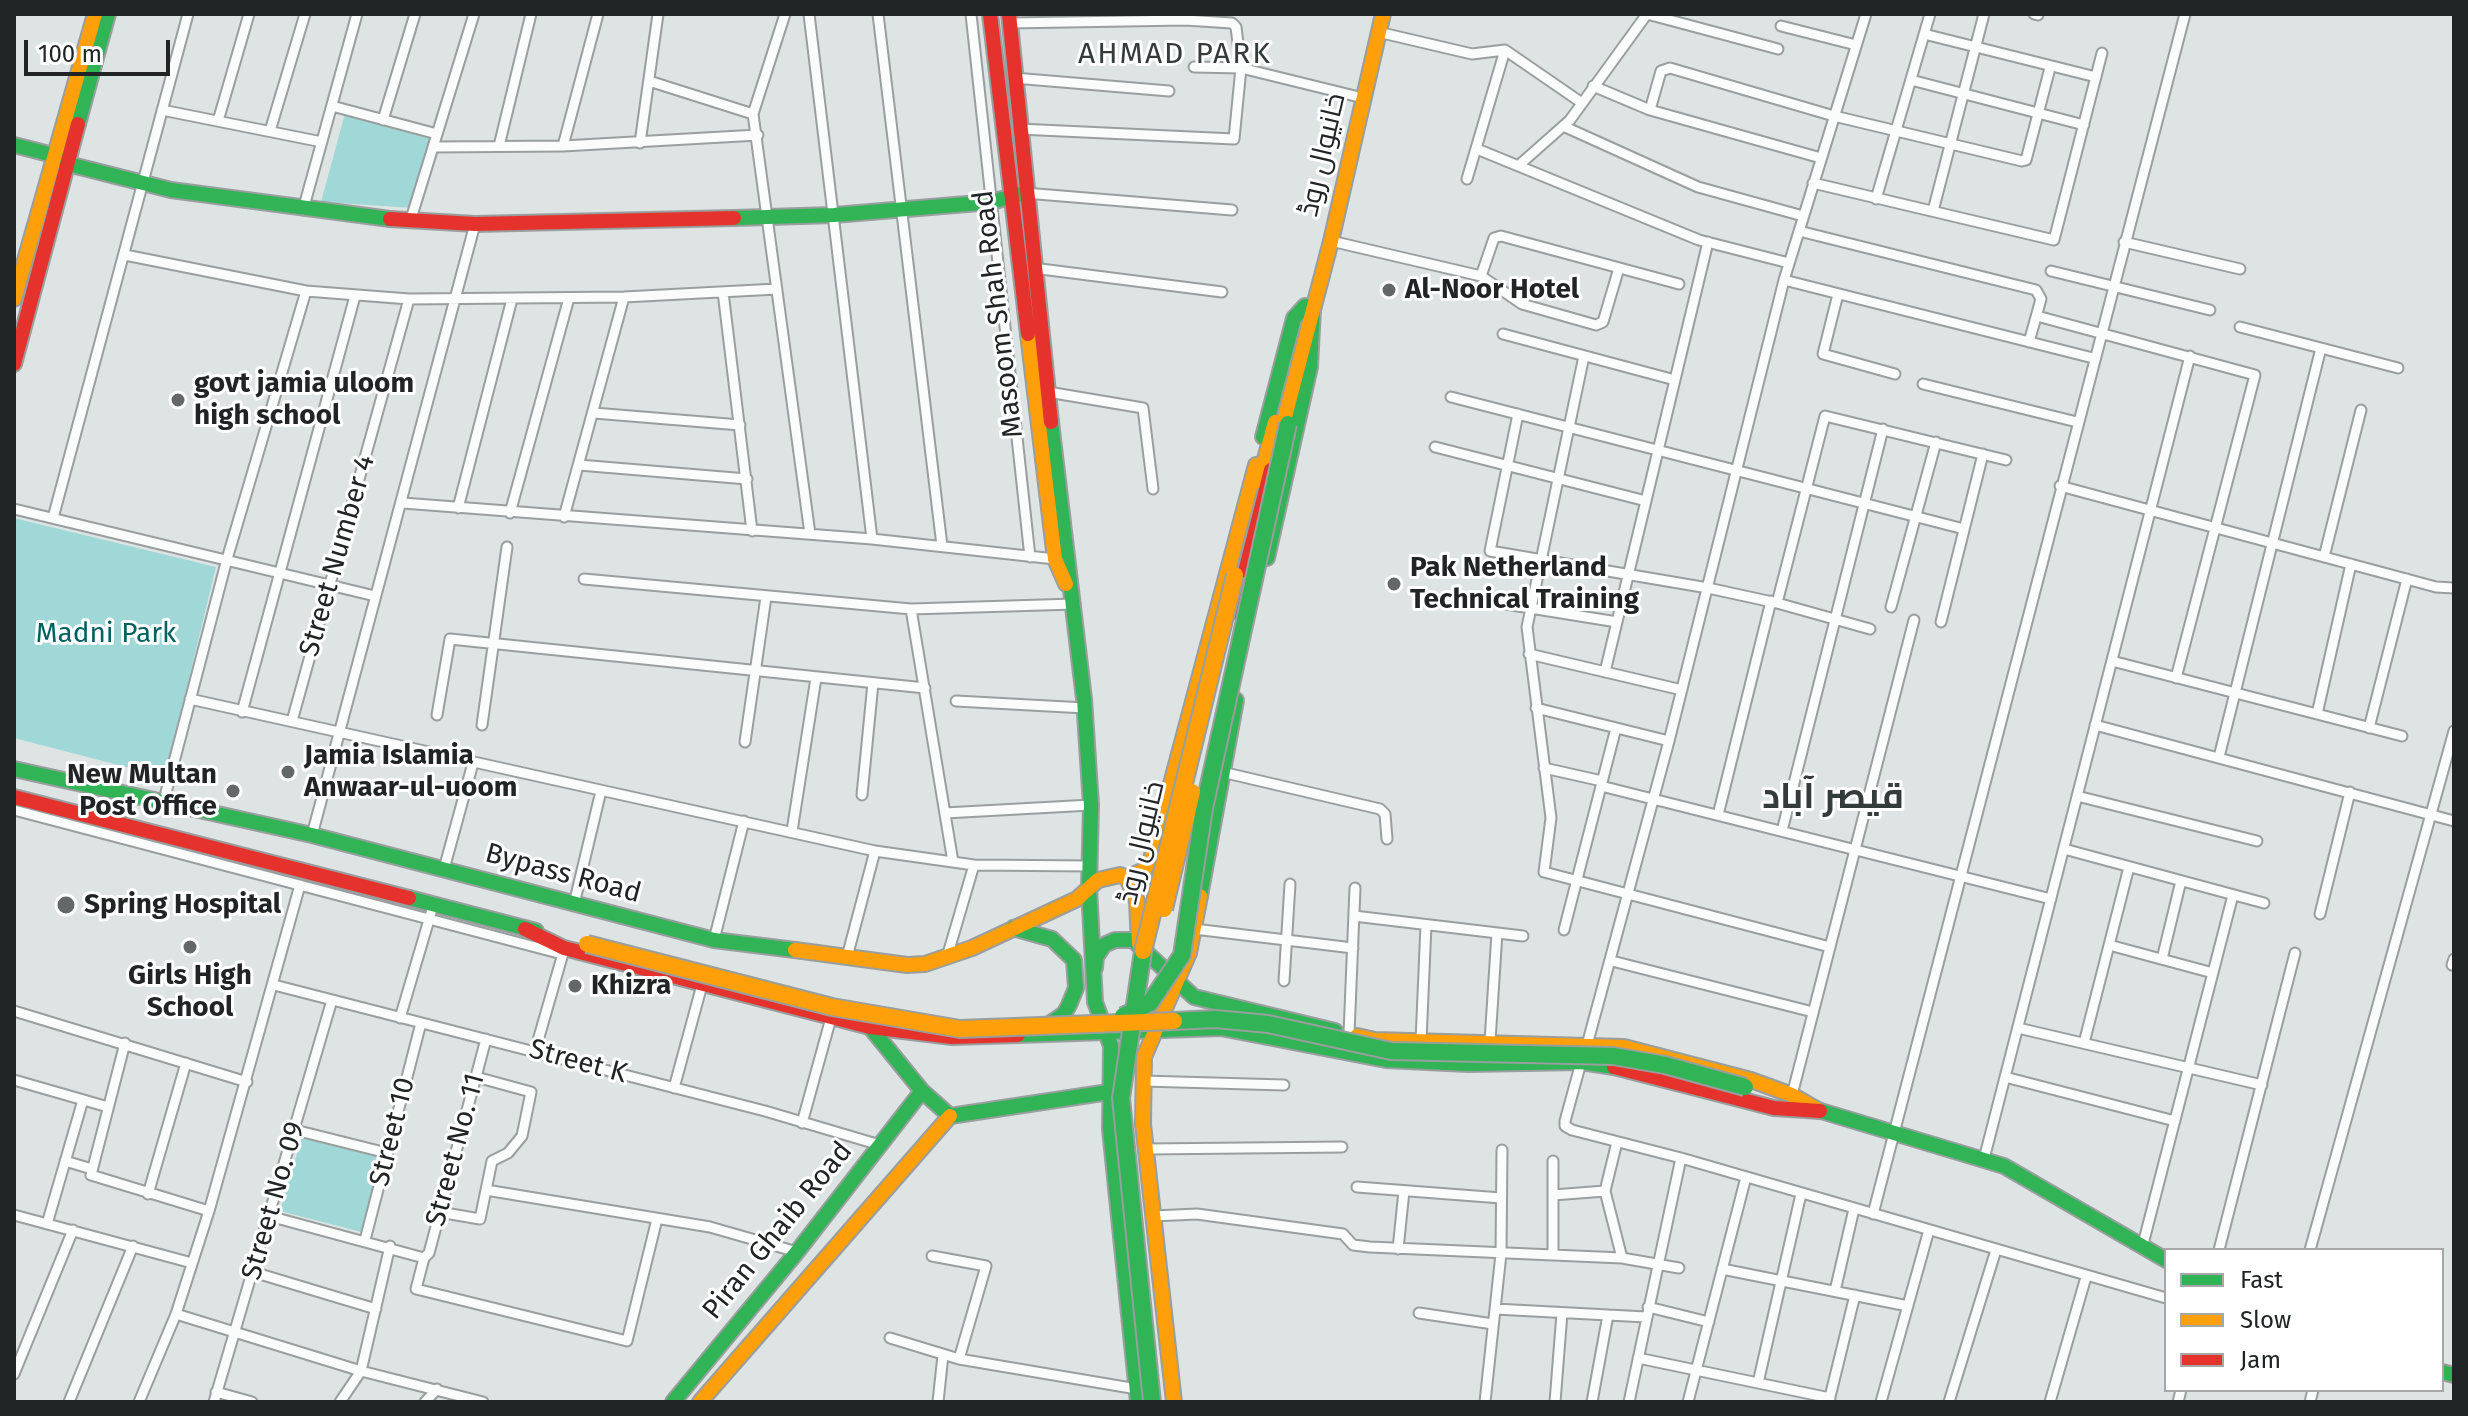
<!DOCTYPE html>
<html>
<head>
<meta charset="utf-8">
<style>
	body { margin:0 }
	#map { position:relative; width:2468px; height:1416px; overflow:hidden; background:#dee4e4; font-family:"Fira Sans",sans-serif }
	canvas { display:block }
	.frame { position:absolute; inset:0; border:16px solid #202424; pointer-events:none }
	.legend { position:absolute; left:2164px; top:1248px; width:280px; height:144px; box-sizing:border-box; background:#fff; border:2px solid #a6a7a7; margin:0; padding:10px 14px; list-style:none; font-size:24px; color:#202424 }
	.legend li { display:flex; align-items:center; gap:16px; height:40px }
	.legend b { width:40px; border:2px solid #a6a7a7 }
	.scale { position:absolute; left:24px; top:40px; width:146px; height:36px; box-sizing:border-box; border:4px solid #202424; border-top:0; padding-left:10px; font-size:24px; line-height:28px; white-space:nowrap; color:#202424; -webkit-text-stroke:6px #fff; paint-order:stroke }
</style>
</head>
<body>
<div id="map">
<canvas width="2468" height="1416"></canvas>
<div class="frame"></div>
<ul class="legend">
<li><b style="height:10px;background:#30b455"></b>Fast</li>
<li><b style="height:10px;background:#ff9f0a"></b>Slow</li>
<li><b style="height:10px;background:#e5322d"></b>Jam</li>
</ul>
<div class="scale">100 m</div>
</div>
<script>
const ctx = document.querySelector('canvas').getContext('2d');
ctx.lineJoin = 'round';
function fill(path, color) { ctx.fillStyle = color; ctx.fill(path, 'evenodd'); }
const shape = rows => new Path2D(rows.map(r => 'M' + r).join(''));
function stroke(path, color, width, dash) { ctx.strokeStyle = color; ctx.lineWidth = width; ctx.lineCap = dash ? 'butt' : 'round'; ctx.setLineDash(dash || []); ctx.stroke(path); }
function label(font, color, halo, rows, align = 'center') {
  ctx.font = font + ' "Fira Sans",Cairo,sans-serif'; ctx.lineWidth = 6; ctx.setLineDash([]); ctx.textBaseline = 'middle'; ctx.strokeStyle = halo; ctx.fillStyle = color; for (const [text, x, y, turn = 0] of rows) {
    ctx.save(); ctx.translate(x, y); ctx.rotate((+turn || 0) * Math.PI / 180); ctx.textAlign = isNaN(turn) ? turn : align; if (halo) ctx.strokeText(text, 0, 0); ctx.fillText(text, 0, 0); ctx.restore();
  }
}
fill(shape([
	[347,106,439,130,414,208,321,202],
	[14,518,216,567,165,777,14,738],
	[302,1137,381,1157,361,1232,280,1211]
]), '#a0d7d7');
const street = shape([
	[785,14,753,114,810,534],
	[809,14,872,539],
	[878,14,942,546],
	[971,14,1030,557],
	[1647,14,1778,49],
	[2034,14,2038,15],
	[1009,23,1185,20,1232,23,1236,27,1241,68,1234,139,1019,129],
	[1781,26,1856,45],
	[1378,32,1472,54,1505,50,1582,103],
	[1924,34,2096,77],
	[1194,67,1241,68,1355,96],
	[1014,78,1169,91],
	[1911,80,2084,125],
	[649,81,753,114],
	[1593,86,1650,110,1821,158],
	[332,106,437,134],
	[162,110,322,142],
	[1650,110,1661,71,1670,68,1834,116,2022,161,2026,160,2050,68],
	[383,120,415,14],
	[218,121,249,14],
	[1563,126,1698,187,1803,216],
	[270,131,305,14],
	[640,143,658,14],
	[499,146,531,14],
	[563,146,598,14],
	[433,147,563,146,758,135],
	[1477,149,1699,240,1789,263],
	[1518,166,1570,120,1647,14],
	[1467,179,1505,50],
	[1813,183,2054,240,2102,53],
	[1025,193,1232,210],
	[1876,199,1930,14],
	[303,210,357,14],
	[1933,211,1984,14],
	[410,222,474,14],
	[1799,231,2036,290,2041,299,2029,342],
	[1331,241,1481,276,1494,238,1501,236,1679,284],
	[2124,242,2240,269],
	[125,255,306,291,409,299,624,297,777,289],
	[1033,268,1222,292],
	[2051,271,2210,310],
	[1481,276,1522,304,1596,325,1603,322,1619,268],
	[1784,280,2093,358],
	[723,292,752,531],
	[1838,294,1823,354,1895,374],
	[2037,316,2255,375,2176,678],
	[2240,327,2398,368],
	[1503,334,1675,380],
	[1584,356,1527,627,1551,818,1544,872,1830,947],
	[1923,384,2077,422],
	[1048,392,1143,408,1153,489],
	[1451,397,1964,529],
	[594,413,740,425],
	[1518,414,1490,551,1708,588,1777,603,1870,629],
	[1435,447,1646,501],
	[579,465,747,479],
	[2060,486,2436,587,2454,588],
	[403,503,872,539,1055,559],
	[458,508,512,299],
	[14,509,375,596],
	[510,513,569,298],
	[564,517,624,297],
	[53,518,188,14],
	[2324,557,2361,410],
	[584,579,911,609,1075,604],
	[1487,601,1617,622],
	[1777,603,1825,416,2006,460],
	[1891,607,1936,442],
	[911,609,953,862],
	[1941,622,1983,454],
	[1529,654,1682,690],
	[2112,661,2402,736],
	[1605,672,1708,242],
	[190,699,875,851,974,865,1091,866],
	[956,701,1085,708],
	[1536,708,1669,741],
	[242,712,355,296],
	[2317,714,2351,564],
	[437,715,450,639,925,688],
	[292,721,409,299],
	[482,725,507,547],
	[2095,725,2454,821],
	[2369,728,2407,579],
	[745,742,766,597],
	[2219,757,2321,348],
	[1544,768,1602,781],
	[1222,772,1380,809,1385,814,1387,839],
	[1601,786,2051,899],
	[862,795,873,683],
	[2077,796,2257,841],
	[163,804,227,559,306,291],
	[14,810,562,954],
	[945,813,1091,805],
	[1718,815,1771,601],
	[792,831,816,678],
	[1782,831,1883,429],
	[312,835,475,224],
	[2064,849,2264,903],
	[444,869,473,763],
	[574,904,601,791],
	[2320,914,2350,792],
	[1354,916,1523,936],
	[1194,929,1353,948],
	[1564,930,1616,728],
	[714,940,744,821],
	[2109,945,2213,973],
	[847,957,875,851],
	[947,957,974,865],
	[2162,959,2181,881],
	[1612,961,1813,1012],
	[2452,965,2454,959],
	[1284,981,1290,884],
	[274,985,765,1111,880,1145],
	[14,1011,247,1082],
	[400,1018,431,913],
	[2018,1028,2262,1085],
	[1349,1034,1355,888],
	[486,1039,429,1253,424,1258,416,1289,627,1341,657,1219],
	[1421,1041,1426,925],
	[1490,1041,1497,933],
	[125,1043,91,1175,209,1211],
	[2084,1043,2129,867],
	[1587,1045,1669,741,1784,280,1866,14],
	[535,1051,564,950],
	[1582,1059,1565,1121,1565,1126,1572,1130,1681,1158,2166,1298],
	[2005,1077,2175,1121],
	[14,1080,108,1107],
	[1143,1081,1284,1085],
	[674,1088,702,985],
	[1792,1095,1914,620],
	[802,1123,831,1018],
	[295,1130,387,1153],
	[1617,1142,1605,1191,1622,1258],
	[1146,1149,1342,1147],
	[1984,1159,2190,356],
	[65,1161,92,1169],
	[1357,1187,1501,1198],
	[486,1190,710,1227,797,1252],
	[148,1194,186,1063],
	[1553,1195,1605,1191],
	[439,1212,480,1219,492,1161,508,1153,522,1136,531,1092,476,1077],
	[1873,1214,2185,14],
	[14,1215,192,1263],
	[269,1216,424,1258],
	[1153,1216,1197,1214,1343,1234,1353,1245,1370,1247,1622,1258,1679,1268],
	[47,1224,83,1100],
	[365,1240,421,1023],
	[2142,1248,2233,895],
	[1398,1249,1404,1191],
	[2219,1250,2295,953],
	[2310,1250,2454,731],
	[1553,1254,1553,1161],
	[932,1256,986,1266,959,1359],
	[1722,1269,1908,1306],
	[253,1272,376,1309],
	[1835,1291,1854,1209],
	[1648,1307,1709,1322],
	[1495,1309,1646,1317],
	[1419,1313,1493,1324],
	[176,1314,361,1371,483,1402],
	[890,1338,959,1359,1137,1389],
	[1638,1358,1830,1398],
	[14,1374,73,1230],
	[1758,1383,1801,1194],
	[216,1392,252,1402],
	[1829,1401,1855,1295],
	[69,1402,133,1246],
	[139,1402,176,1314,209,1211,300,885],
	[214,1402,332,1000],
	[340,1402,361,1371,390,1246],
	[425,1402,437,1389],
	[938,1402,943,1355],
	[1485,1402,1501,1254,1502,1150],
	[1555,1402,1562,1313],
	[1592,1402,1608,1315],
	[1629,1402,1681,1158],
	[1688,1402,1746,1177],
	[1881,1402,1929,1230],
	[1949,1402,1996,1250],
	[2050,1402,2086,1277],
	[2178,1402,2181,1390],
	[2310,1402,2313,1390]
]);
const fast = shape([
	[78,124,108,14],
	[14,145,57,156,68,164,171,190,390,219],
	[734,218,834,215,991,202,1021,194],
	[1051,422,1084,699,1091,805,1089,888],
	[1263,437,1294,318,1305,306,1313,308,1310,367,1267,558],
	[14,769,312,835,714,940,795,950],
	[1089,888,1095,1002,1111,1046,1110,1129,1138,1402],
	[1200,896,1236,700],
	[409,898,536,931],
	[1013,928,1052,939,1074,960,1076,988,1069,1005,1064,1014,1042,1029],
	[1095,968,1096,957,1104,945,1115,940,1133,940,1194,997,1335,1031],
	[870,1027,922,1091,950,1116,1109,1092],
	[1018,1035,1221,1028,1386,1060,1468,1064,1581,1062,1614,1067],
	[1811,1108,2004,1166,2166,1260],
	[2442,1372,2454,1375],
	[673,1402,797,1252,922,1091]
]);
const slow = shape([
	[14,299,95,14],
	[1028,334,1055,559,1066,584],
	[1280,436,1331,241,1383,14],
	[1259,481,1275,422],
	[1127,878,1144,870,1151,859,1256,465],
	[795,950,907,965,925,964,972,948,1077,899,1098,880,1120,875,1127,878,1137,901,1139,944],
	[1357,1036,1375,1040,1624,1047,1751,1080,1792,1095,1818,1110],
	[700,1402,950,1116],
	[1174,1402,1143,1124,1144,1057,1189,953,1200,896]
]);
const jam = shape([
	[990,14,1028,334],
	[1009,14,1051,422],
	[390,219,475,224,734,218],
	[14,364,78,124],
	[1235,611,1271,470],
	[14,797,409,898],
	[525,929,564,948,870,1027,952,1037,1018,1035],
	[1614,1067,1774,1108,1820,1111]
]);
stroke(street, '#999e9e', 13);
stroke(fast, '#999e9e', 18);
stroke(slow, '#999e9e', 18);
stroke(jam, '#999e9e', 18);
stroke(street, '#fafbfb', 9);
stroke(fast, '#30b455', 14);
stroke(slow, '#ff9f0a', 14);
stroke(jam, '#e5322d', 14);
const fastBridge = shape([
	[1143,951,1121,1098,1152,1402],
	[1123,1016,1150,1003,1182,955,1204,808,1288,424],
	[1174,1021,1215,1019,1268,1024,1391,1051,1613,1056,1665,1065,1745,1087]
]);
const slowBridge = shape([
	[1164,909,1192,792],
	[587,944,832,1007,960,1029,1174,1021],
	[1143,951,1235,575]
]);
stroke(fastBridge, '#999e9e', 20, []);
stroke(slowBridge, '#999e9e', 20, []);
stroke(fastBridge, '#30b455', 16);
stroke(slowBridge, '#ff9f0a', 16);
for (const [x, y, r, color] of [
	[1389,290,8,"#626767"],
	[178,400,8,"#626767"],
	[1394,584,8,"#626767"],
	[288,772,8,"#626767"],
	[233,791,8,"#626767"],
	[66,905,10,"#626767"],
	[190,947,8,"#626767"],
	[575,986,8,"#626767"]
]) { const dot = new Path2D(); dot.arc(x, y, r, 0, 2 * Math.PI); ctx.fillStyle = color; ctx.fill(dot); stroke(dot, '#fff', 3); }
label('28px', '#202424', '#fff', [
	["خانیوال روڈ",1323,155,-77],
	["Masoom Shah Road",999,314,-97],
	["Street Number 4",338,556,-74],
	["خانیوال روڈ",1142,843,-77],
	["Bypass Road",563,874,15],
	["Street K",578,1062,15],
	["Street 10",393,1132,-76],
	["Street No. 11",456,1150,-75],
	["Street No. 09",274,1201,-74],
	["Piran Ghaib Road",778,1231,-51]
]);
label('bold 28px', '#202424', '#fff', [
	["Al-Noor Hotel",1405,290],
	["govt jamia uloom",194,384],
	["high school",194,416],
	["Pak Netherland",1410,568],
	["Technical Training",1410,600],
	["Jamia Islamia",304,756],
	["Anwaar-ul-uoom",304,788],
	["New Multan",217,775,"right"],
	["Post Office",217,807,"right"],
	["Spring Hospital",84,905],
	["Girls High",190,976,"center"],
	["School",190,1008,"center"],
	["Khizra",591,986]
], 'left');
label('28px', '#006161', '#fff', [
	["Madni Park",106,634]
]);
ctx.letterSpacing = '2px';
label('30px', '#343b3b', '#fff', [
	["AHMAD PARK",1175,55]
]);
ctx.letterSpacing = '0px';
label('bold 36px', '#343b3b', '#fff', [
	["قیصر آباد",1833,798]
]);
</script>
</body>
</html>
